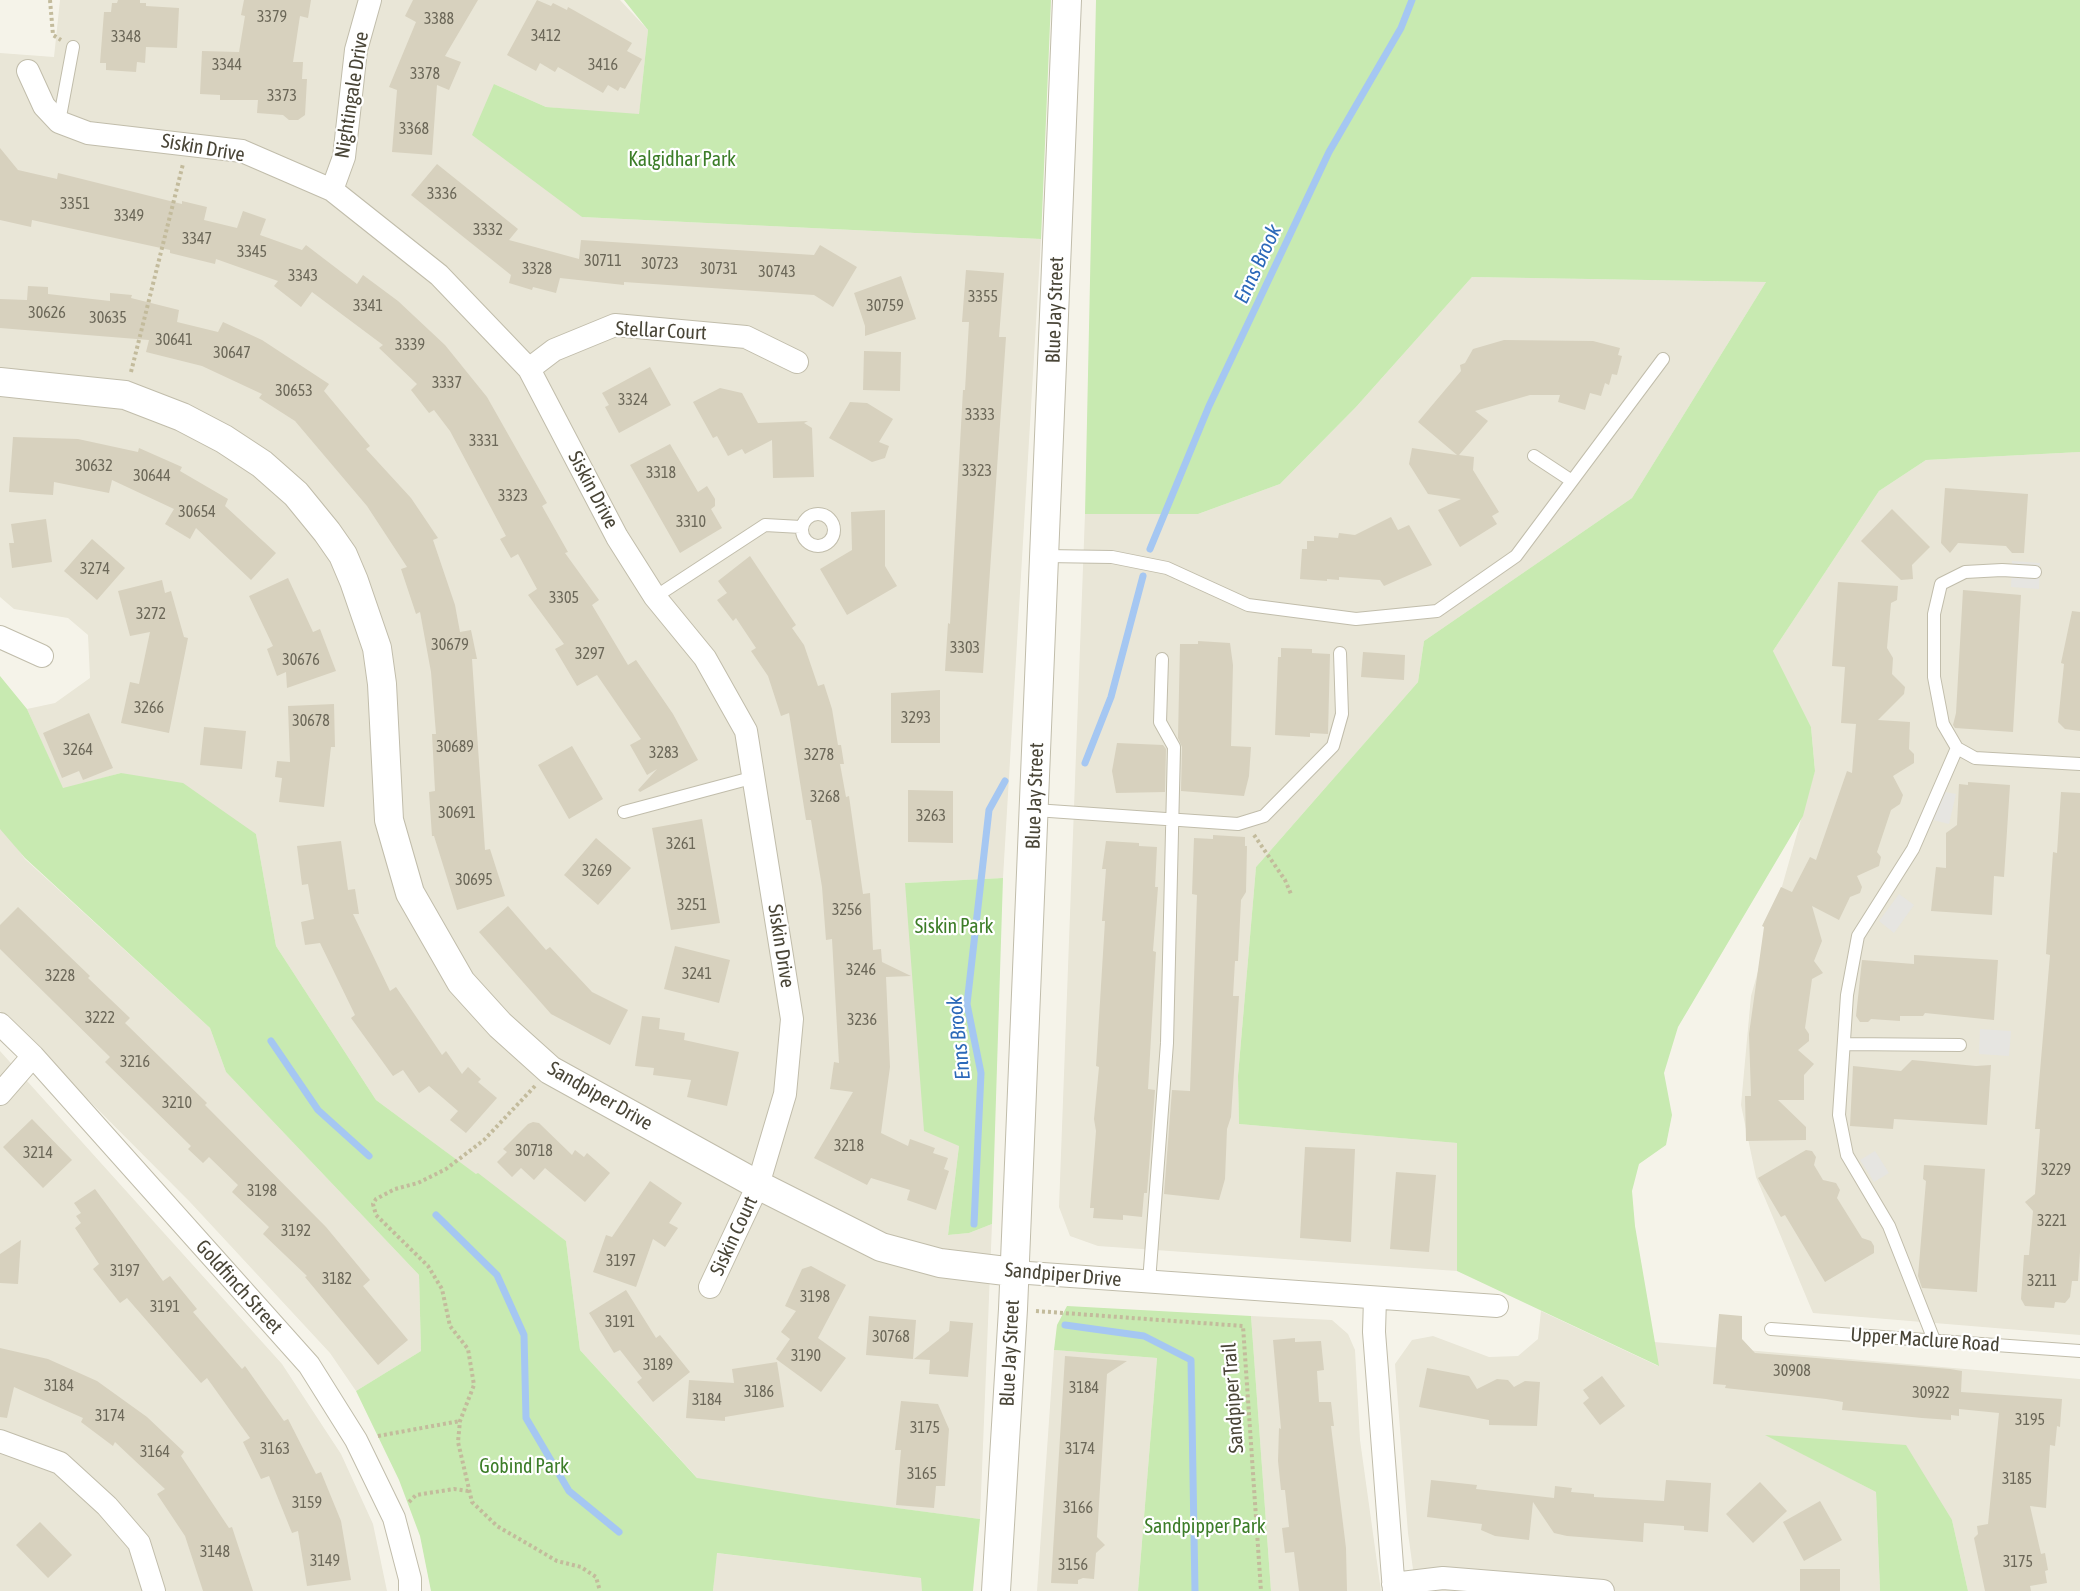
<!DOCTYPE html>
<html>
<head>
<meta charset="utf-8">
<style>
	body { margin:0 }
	canvas { display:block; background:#f5f3e9 }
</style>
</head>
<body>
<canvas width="2080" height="1591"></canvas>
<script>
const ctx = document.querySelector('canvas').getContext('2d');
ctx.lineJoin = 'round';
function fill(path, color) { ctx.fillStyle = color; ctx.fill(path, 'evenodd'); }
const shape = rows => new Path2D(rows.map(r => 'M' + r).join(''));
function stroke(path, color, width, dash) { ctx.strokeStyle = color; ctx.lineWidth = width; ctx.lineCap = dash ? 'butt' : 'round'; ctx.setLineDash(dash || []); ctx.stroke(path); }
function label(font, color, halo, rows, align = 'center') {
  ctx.font = font + ' "Asap Condensed",sans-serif'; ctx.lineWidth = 4.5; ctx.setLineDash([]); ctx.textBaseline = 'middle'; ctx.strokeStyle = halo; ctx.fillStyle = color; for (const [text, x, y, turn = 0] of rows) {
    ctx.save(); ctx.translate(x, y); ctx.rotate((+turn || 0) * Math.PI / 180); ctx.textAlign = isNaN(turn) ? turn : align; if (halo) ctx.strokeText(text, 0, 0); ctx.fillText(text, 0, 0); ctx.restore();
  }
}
fill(shape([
	[60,0,620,0,648,30,639,115,546,107,494,84,582,217,1041,239,1003,878,905,883,959,1146,948,1235,969,1233,992,1224,980,1519,702,1483,580,1350,566,1241,376,1100,276,946,256,834,121,773,63,789,27,709,55,703,90,678,88,635,68,618,14,609,0,597,0,53,54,57],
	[1472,277,1766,282,1632,498,1424,641,1418,682,1256,867,1238,1076,1239,1124,1458,1143,1457,1271,1098,1246,1070,1236,1059,1207,1085,514,1198,514,1280,484,1356,407],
	[2080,452,2080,1335,1813,1313,1756,1177,1741,1105,1751,996,1815,770,1811,727,1773,651,1879,491,1926,460],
	[0,825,25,859,210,1028,226,1072,419,1275,421,1351,356,1391,330,1353,190,1202,0,1011],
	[0,1051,282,1364,341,1454,373,1524,387,1591,0,1591],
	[1541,1311,1658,1366,1654,1342,2080,1379,2080,1591,1968,1591,1952,1520,1767,1435,1876,1492,1880,1591,1416,1591,1408,1533,1395,1364,1412,1340,1433,1336,1489,1357,1518,1356,1538,1339],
	[1251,1316,1332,1320,1348,1334,1355,1350,1360,1440,1381,1591,1271,1591],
	[1054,1350,1157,1358,1138,1591,1037,1591],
	[716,1553,922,1578,922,1591,713,1591]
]), '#e9e6d7');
fill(shape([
	[624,0,1051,0,1041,239,582,217,472,135,494,84,546,107,639,114,648,30],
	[1096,0,2080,0,2080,452,1926,460,1879,491,1773,651,1811,727,1815,771,1803,816,1678,1027,1664,1073,1672,1115,1666,1145,1639,1164,1632,1191,1635,1226,1659,1366,1457,1271,1457,1143,1239,1124,1238,1076,1256,867,1418,682,1424,641,1632,498,1766,282,1472,277,1356,407,1280,484,1198,514,1085,514],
	[0,676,27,709,63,788,121,773,183,783,256,834,276,946,376,1100,476,1174,478,1173,566,1241,580,1350,697,1478,821,1498,980,1519,973,1591,922,1591,921,1578,717,1553,713,1591,431,1591,420,1536,399,1480,356,1391,421,1351,419,1275,226,1072,210,1028,25,858,0,829],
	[1003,878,992,1224,969,1233,948,1235,959,1146,924,1131,905,883],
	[1067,1306,1251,1316,1271,1591,1138,1591,1157,1358,1054,1350,1057,1325],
	[1765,1435,1906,1445,1952,1520,1968,1591,1880,1591,1876,1492]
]), '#c8eab1');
fill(shape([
	[2012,561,2040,563,2039,589,2011,587],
	[1940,791,1956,794,1949,824,1929,819],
	[1899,894,1914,905,1894,933,1879,921],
	[1980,1029,2011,1031,2009,1056,1979,1054],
	[1875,1151,1889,1173,1874,1182,1860,1160]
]), '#e6e5e1');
stroke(shape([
	[1150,549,1209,406,1329,152,1401,28,1412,0],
	[1085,763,1111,697,1143,576],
	[271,1041,318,1110,369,1156],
	[436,1215,497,1275,524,1335,526,1418,569,1491,619,1532],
	[974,1224,981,1073,967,1004,989,810,1005,781],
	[1065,1325,1144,1336,1191,1360,1195,1591]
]), '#a5c7f2', 7);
fill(shape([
	[118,0,140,0,140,3,146,3,146,6,179,8,177,48,146,47,145,63,137,62,136,72,106,70,106,63,100,63,104,12,111,12,112,3,117,3],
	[244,0,311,0,308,18,300,16,293,62,303,62,302,79,307,79,305,115,298,120,289,120,283,115,257,113,258,100,220,100,220,95,200,94,202,51,239,52,245,16,241,15],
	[413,0,478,0,445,56,461,62,449,90,437,85,432,155,392,152,397,90,389,87,416,22,405,16],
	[537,0,551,6,553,3,567,10,568,7,632,43,627,51,642,59,625,89,620,87,618,91,608,85,603,93,558,67,555,72,540,63,536,71,507,55],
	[0,148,18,170,57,179,58,173,182,204,182,201,207,207,204,220,237,228,243,211,266,219,260,235,302,250,306,245,357,284,363,275,398,301,445,345,487,397,547,503,542,506,568,552,565,553,599,600,592,605,628,665,636,660,673,714,698,760,640,792,638,790,657,769,647,775,630,745,641,739,597,675,577,686,555,649,564,644,528,595,537,589,518,554,511,558,500,539,506,536,450,431,434,410,429,413,411,390,417,384,379,348,383,345,312,292,301,307,274,286,278,281,216,259,215,264,170,253,170,250,32,220,31,227,0,220],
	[437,164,518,229,509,240,579,259,581,240,814,255,820,245,857,267,833,307,814,295,624,282,624,285,560,278,556,293,533,287,532,290,509,283,511,275,411,195],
	[966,270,1004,273,999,337,1006,337,983,673,945,671,948,623,950,624,963,390,965,390,969,322,962,322],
	[901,276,916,319,865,336,865,326,854,293],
	[28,286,48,287,48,294,110,301,110,293,132,295,131,298,179,310,177,322,218,332,223,322,262,340,329,384,324,391,370,446,366,449,411,498,438,538,433,540,455,605,460,632,471,630,477,659,472,659,485,850,490,849,505,896,457,910,434,836,432,836,429,792,435,791,432,734,436,734,431,672,420,612,416,614,401,569,407,567,367,506,295,421,259,398,262,394,202,366,146,352,149,340,0,328,0,299,27,300],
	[1504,340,1593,341,1620,348,1618,355,1622,356,1617,375,1612,374,1609,385,1605,383,1601,396,1590,393,1585,410,1558,402,1560,395,1530,395,1475,411,1488,421,1459,455,1474,457,1473,470,1499,512,1492,516,1497,524,1460,547,1438,510,1461,499,1428,494,1409,464,1412,448,1457,455,1418,422,1461,371,1460,365,1465,363,1473,349],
	[864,351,901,352,900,391,863,390],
	[650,367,671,405,619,433,605,407,609,405,602,393],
	[720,388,742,393,758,423,808,421,804,423,812,428,814,477,773,478,772,440,745,454,742,449,728,456,717,436,713,438,693,402],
	[850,402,867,403,893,419,879,442,889,446,885,458,872,462,829,438],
	[13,437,78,439,138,452,139,448,182,467,180,471,228,499,225,506,276,553,251,580,196,528,190,539,165,524,174,509,112,480,109,493,54,482,53,495,9,492],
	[670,444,698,492,707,486,715,499,715,506,711,509,722,528,680,553,630,465],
	[1945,488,2028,494,2024,553,2012,553,2006,546,1958,543,1950,553,1941,543],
	[1892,509,1930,547,1912,565,1913,579,1901,580,1861,541],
	[885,510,885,566,897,586,847,615,820,569,852,550,851,512],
	[1391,517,1398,530,1409,525,1432,565,1384,586,1380,580,1339,577,1339,580,1327,579,1327,581,1300,579,1302,549,1307,549,1307,541,1314,541,1314,536,1338,538,1339,533,1355,535],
	[46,519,52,562,12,568,9,543,14,543,11,524],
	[92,539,125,568,97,600,64,571],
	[750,556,796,625,792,628,804,645,818,686,824,684,832,709,838,745,841,745,844,764,840,764,846,797,849,796,863,894,870,893,873,950,881,949,882,962,911,976,886,977,890,1067,881,1133,908,1146,910,1139,935,1148,933,1153,948,1158,944,1169,949,1171,936,1210,907,1200,910,1190,871,1178,867,1185,814,1158,853,1092,830,1089,834,1062,839,1063,832,939,826,940,822,887,811,820,806,820,789,713,781,716,768,676,751,651,756,648,736,618,733,621,717,600,727,593,718,581],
	[288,578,313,632,320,629,336,671,287,688,286,672,277,676,267,649,273,646,249,596],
	[162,580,165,593,171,591,184,637,188,638,169,733,121,723,130,682,139,684,150,632,130,636,118,591],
	[1838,582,1898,586,1897,600,1891,603,1887,648,1893,658,1892,674,1905,687,1904,694,1878,720,1910,722,1909,749,1914,754,1914,763,1893,776,1903,795,1900,804,1891,810,1877,852,1881,857,1879,866,1857,876,1862,887,1860,893,1850,897,1839,920,1812,906,1822,941,1814,961,1823,973,1812,979,1805,1028,1809,1034,1809,1041,1798,1050,1814,1064,1804,1075,1804,1100,1778,1100,1806,1127,1806,1140,1746,1141,1745,1096,1751,1096,1749,1034,1764,927,1762,926,1781,887,1792,892,1810,857,1816,860,1847,771,1852,773,1856,724,1841,723,1845,667,1832,666],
	[1963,590,2021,595,2013,732,1955,728,1953,725,1956,713],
	[2072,611,2080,612,2080,731,2065,729,2058,722,2064,664,2061,663],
	[1198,641,1230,643,1233,665,1231,746,1251,747,1249,776,1244,796,1181,791,1182,747,1178,738,1180,644,1198,644],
	[1281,648,1312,649,1312,653,1330,654,1328,734,1310,733,1310,737,1275,735,1278,657,1281,657],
	[1363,652,1405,655,1404,680,1361,677],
	[940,690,940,743,891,743,891,693],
	[334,704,335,747,331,747,324,807,279,802,282,778,275,777,277,761,290,762,288,706],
	[89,713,113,768,83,780,79,771,62,778,43,733],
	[204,727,246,731,242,769,200,765],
	[1117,743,1163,745,1166,749,1165,792,1116,793,1112,771],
	[572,746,603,799,569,819,538,765],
	[1968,782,2010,785,2004,877,1994,876,1992,915,1931,911,1936,867,1946,868,1946,833,1957,825,1959,784,1968,785],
	[908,790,953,791,953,843,908,842],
	[2061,792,2080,793,2080,1252,2078,1281,2072,1281,2070,1297,2065,1303,2055,1302,2054,1308,2025,1306,2021,1299,2024,1255,2029,1255,2033,1211,2025,1202,2035,1194,2040,1129,2035,1129,2050,955,2046,954,2053,852,2057,853],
	[702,819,720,923,671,930,652,828],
	[1213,835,1245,837,1245,846,1247,846,1246,892,1241,900,1238,961,1235,961,1233,996,1239,996,1231,1117,1227,1129,1225,1179,1219,1200,1164,1194,1172,1090,1190,1091,1197,895,1192,894,1194,838,1213,839],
	[596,838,631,868,598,905,564,875],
	[341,841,348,890,355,889,359,914,353,914,390,991,396,987,442,1055,446,1051,462,1074,468,1067,481,1079,478,1082,497,1098,466,1133,450,1120,458,1111,429,1086,419,1093,403,1070,393,1076,351,1018,355,1015,320,943,305,945,301,922,314,919,308,884,302,885,297,846],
	[1106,841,1139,843,1139,846,1157,847,1155,887,1158,887,1153,951,1156,952,1148,1089,1155,1090,1147,1193,1144,1193,1142,1217,1123,1215,1123,1220,1093,1218,1094,1208,1090,1208,1096,1131,1094,1119,1099,1067,1096,1066,1105,921,1102,921,1106,869,1102,869],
	[508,906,546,950,550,947,592,992,628,1010,610,1045,551,1014,479,932],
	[18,907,90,976,88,978,130,1018,125,1023,207,1103,205,1105,326,1227,370,1280,363,1286,408,1340,378,1365,305,1277,307,1276,263,1234,269,1227,232,1192,238,1185,209,1157,203,1163,188,1149,191,1146,105,1062,110,1057,0,949,0,925],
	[675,946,730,960,719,1003,664,989],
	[1914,955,1998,960,1994,1020,1925,1013,1923,1016,1900,1016,1900,1021,1871,1019,1868,1022,1860,1022,1856,1016,1862,960,1914,964],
	[642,1016,660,1018,659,1029,685,1033,684,1040,739,1052,727,1106,687,1097,691,1080,653,1075,654,1068,635,1066],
	[1912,1060,1976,1066,1991,1065,1987,1125,1894,1119,1893,1129,1850,1126,1853,1066,1901,1071],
	[32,1119,72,1160,43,1188,3,1147],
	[533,1122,539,1123,572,1155,575,1150,584,1157,587,1153,610,1173,585,1202,545,1168,534,1180,521,1168,512,1177,497,1162,507,1152,503,1149,528,1124],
	[1305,1147,1355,1149,1351,1242,1300,1238],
	[1806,1150,1812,1151,1816,1157,1814,1165,1823,1180,1836,1183,1840,1190,1837,1198,1862,1238,1871,1241,1874,1246,1874,1253,1825,1282,1785,1215,1781,1217,1758,1178],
	[1924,1165,1985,1169,1977,1292,1922,1288,1918,1276,1926,1181,1923,1179],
	[1396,1172,1436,1175,1429,1252,1390,1249],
	[650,1181,682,1203,669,1223,678,1228,665,1247,653,1239,636,1287,593,1272,606,1235,612,1237],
	[95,1189,163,1281,170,1276,197,1309,193,1312,242,1369,245,1366,284,1421,288,1419,316,1474,321,1472,341,1521,351,1580,307,1586,298,1531,292,1533,269,1476,261,1479,243,1442,250,1438,207,1378,201,1383,127,1298,120,1303,93,1269,99,1264,75,1228,81,1223,76,1216,81,1213,74,1203],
	[21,1240,18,1284,0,1283,0,1254],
	[811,1266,846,1285,818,1338,846,1358,821,1392,776,1359,790,1339,781,1332,796,1311,785,1306,802,1269],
	[626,1290,656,1338,660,1335,690,1372,653,1402,637,1382,642,1378,620,1350,614,1353,589,1313],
	[1719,1314,1742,1316,1742,1339,1755,1353,1950,1369,1962,1371,1961,1392,2062,1399,2060,1427,2057,1426,2055,1446,2050,1445,2046,1508,2030,1506,2041,1554,2045,1553,2048,1570,2045,1571,2047,1583,2030,1586,2031,1591,1985,1591,1974,1538,1978,1534,1977,1526,1988,1524,1999,1413,1959,1409,1959,1416,1951,1415,1951,1420,1922,1418,1842,1410,1843,1402,1826,1399,1725,1388,1726,1385,1713,1384],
	[869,1316,916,1320,913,1359,866,1355],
	[950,1321,973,1323,968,1377,929,1374,930,1360,914,1359,949,1331],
	[1295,1338,1295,1342,1321,1341,1324,1370,1317,1371,1319,1402,1331,1402,1334,1426,1331,1426,1346,1548,1347,1591,1299,1591,1294,1552,1285,1553,1282,1528,1289,1527,1285,1490,1281,1490,1278,1461,1279,1428,1281,1429,1273,1340],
	[0,1348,48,1359,97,1381,147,1417,184,1452,181,1456,229,1528,232,1527,253,1591,203,1591,185,1536,157,1494,165,1489,115,1442,113,1446,81,1422,83,1418,14,1387,7,1418,0,1417],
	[1065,1356,1127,1361,1107,1374,1097,1537,1105,1545,1096,1553,1094,1579,1083,1578,1078,1580,1078,1584,1051,1583],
	[777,1362,784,1407,725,1417,725,1421,686,1418,689,1380,734,1383,732,1369],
	[1427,1368,1469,1376,1477,1389,1497,1379,1508,1380,1514,1387,1525,1381,1540,1382,1537,1426,1489,1425,1489,1420,1419,1407],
	[1602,1376,1625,1406,1600,1425,1583,1403,1589,1398,1583,1390],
	[901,1401,938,1404,949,1429,945,1486,936,1486,934,1508,896,1505,901,1450,895,1450],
	[1431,1480,1477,1485,1476,1489,1554,1498,1555,1486,1572,1488,1571,1492,1594,1494,1594,1497,1664,1501,1666,1480,1711,1483,1708,1532,1684,1530,1684,1526,1644,1523,1643,1542,1567,1536,1554,1533,1533,1502,1529,1540,1495,1536,1481,1530,1482,1524,1427,1517],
	[1760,1482,1787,1511,1753,1543,1726,1514],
	[1820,1501,1842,1540,1804,1561,1783,1522],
	[40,1522,72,1555,48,1578,16,1545],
	[1800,1569,1840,1569,1840,1591,1800,1591]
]), '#d7d1be');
const service = shape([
	[59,122,73,47],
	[1534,456,1572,481],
	'802 530a16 16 0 1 1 32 0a16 16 0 1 1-32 0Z',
	[1045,556,1112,557,1167,568,1248,605,1356,619,1437,611,1516,556,1663,359],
	[2035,572,2002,570,1965,572,1941,584,1934,614,1934,677,1943,724,1957,748,1975,758,2080,764],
	[655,597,765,525,801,527],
	[1035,810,1238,824,1264,816,1333,746,1342,714,1340,653],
	[624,812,755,777],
	[1844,1044,1960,1045],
	[1149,1282,1167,1043,1174,747,1160,722,1162,659],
	[1771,1329,2080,1351],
	[1934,1340,1889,1226,1847,1155,1839,1115,1847,995,1858,936,1913,849,1957,748]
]);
const minor = shape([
	[28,71,44,106,59,122,88,133,242,151,332,190,439,275,529,369,617,537,655,597,705,658,746,731,792,1019,785,1094,758,1185,710,1287],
	[332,190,344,157,356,50,370,0],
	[529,369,554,350,615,325,746,337,797,362],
	[0,637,42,656],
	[0,1024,33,1056,309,1365,356,1440,394,1518,410,1579,410,1591],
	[0,1094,33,1056],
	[1014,1272,1497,1306],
	[1375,1298,1374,1332,1394,1591],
	[0,1441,60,1463,107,1506,139,1543,154,1591],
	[1393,1584,1443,1578,1603,1591]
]);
const tertiary = shape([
	[0,382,125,395,182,417,224,439,262,464,296,494,327,532,343,555,354,581,377,648,382,684,389,820,410,893,461,982,500,1025,550,1070,758,1185,881,1247,940,1263,1014,1272],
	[996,1591,1013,1309,1067,0]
]);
stroke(service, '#c1bdab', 14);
stroke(minor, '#c1bdab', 24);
stroke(tertiary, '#c1bdab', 30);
stroke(shape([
	[50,0,53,35,61,40],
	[131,372,183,164],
	[1254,835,1285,880,1291,894],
	[535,1086,484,1140,446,1169,418,1183,395,1189,376,1199,373,1204,376,1215,428,1266,442,1289,450,1326,468,1349,474,1385,460,1421,458,1442,472,1502,497,1526,557,1561,581,1567,596,1577,600,1591],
	[1036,1311,1243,1326,1261,1591],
	[378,1436,460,1421],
	[409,1502,416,1495,454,1489,468,1491]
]), '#c3bb9c', 4, [3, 3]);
stroke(service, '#fff', 12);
stroke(minor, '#fff', 22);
stroke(tertiary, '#fff', 28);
label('16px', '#6c6859', null, [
	["3379",272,17],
	["3388",439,19],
	["3412",546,36],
	["3348",126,37],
	["3344",227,65],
	["3416",603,65],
	["3378",425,74],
	["3373",282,96],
	["3368",414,129],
	["3336",442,194],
	["3351",75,204],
	["3349",129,216],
	["3332",488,230],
	["3347",197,239],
	["3345",252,252],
	["30711",603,261],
	["30723",660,264],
	["3328",537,269],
	["30731",719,269],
	["30743",777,272],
	["3343",303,276],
	["3355",983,297],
	["3341",368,306],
	["30759",885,306],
	["30626",47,313],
	["30635",108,318],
	["30641",174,340],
	["3339",410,345],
	["30647",232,353],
	["3337",447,383],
	["30653",294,391],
	["3324",633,400],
	["3333",980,415],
	["3331",484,441],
	["30632",94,466],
	["3323",977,471],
	["3318",661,473],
	["30644",152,476],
	["3323",513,496],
	["30654",197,512],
	["3310",691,522],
	["3274",95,569],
	["3305",564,598],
	["3272",151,614],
	["30679",450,645],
	["3303",965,648],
	["3297",590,654],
	["30676",301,660],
	["3266",149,708],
	["3293",916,718],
	["30678",311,721],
	["30689",455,747],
	["3264",78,750],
	["3283",664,753],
	["3278",819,755],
	["3268",825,797],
	["30691",457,813],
	["3263",931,816],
	["3261",681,844],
	["3269",597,871],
	["30695",474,880],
	["3251",692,905],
	["3256",847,910],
	["3246",861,970],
	["3241",697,974],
	["3228",60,976],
	["3222",100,1018],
	["3236",862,1020],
	["3216",135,1062],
	["3210",177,1103],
	["3218",849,1146],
	["30718",534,1151],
	["3214",38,1153],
	["3229",2056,1170],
	["3198",262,1191],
	["3221",2052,1221],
	["3192",296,1231],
	["3197",621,1261],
	["3197",125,1271],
	["3182",337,1279],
	["3211",2042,1281],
	["3198",815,1297],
	["3191",165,1307],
	["3191",620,1322],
	["30768",891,1337],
	["3190",806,1356],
	["3189",658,1365],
	["30908",1792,1371],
	["3184",59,1386],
	["3184",1084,1388],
	["3186",759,1392],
	["30922",1931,1393],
	["3184",707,1400],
	["3174",110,1416],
	["3195",2030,1420],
	["3175",925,1428],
	["3163",275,1449],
	["3174",1080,1449],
	["3164",155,1452],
	["3165",922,1474],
	["3185",2017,1479],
	["3159",307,1503],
	["3166",1078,1508],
	["3148",215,1552],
	["3149",325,1561],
	["3175",2018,1562],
	["3156",1073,1565]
]);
label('20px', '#494537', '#fff', [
	["Nightingale Drive",352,95,-81],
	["Siskin Drive",203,148,10],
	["Blue Jay Street",1055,310,-88],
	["Stellar Court",661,331,3],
	["Siskin Drive",593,490,62],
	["Blue Jay Street",1035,796,-88],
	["Siskin Drive",781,946,81],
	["Sandpiper Drive",600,1096,30],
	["Siskin Court",734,1236,-65],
	["Sandpiper Drive",1063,1275,5],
	["Goldfinch Street",239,1287,48],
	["Upper Maclure Road",1925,1340,4],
	["Blue Jay Street",1010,1353,-87],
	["Sandpiper Trail",1233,1398,-94]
]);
label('20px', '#3c7d28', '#fff', [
	["Kalgidhar Park",682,160],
	["Siskin Park",954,927],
	["Gobind Park",524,1467],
	["Sandpipper Park",1205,1527]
]);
label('italic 21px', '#2c69b9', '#fff', [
	["Enns Brook",1258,264,-65],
	["Enns Brook",959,1038,-96]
]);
</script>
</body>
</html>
